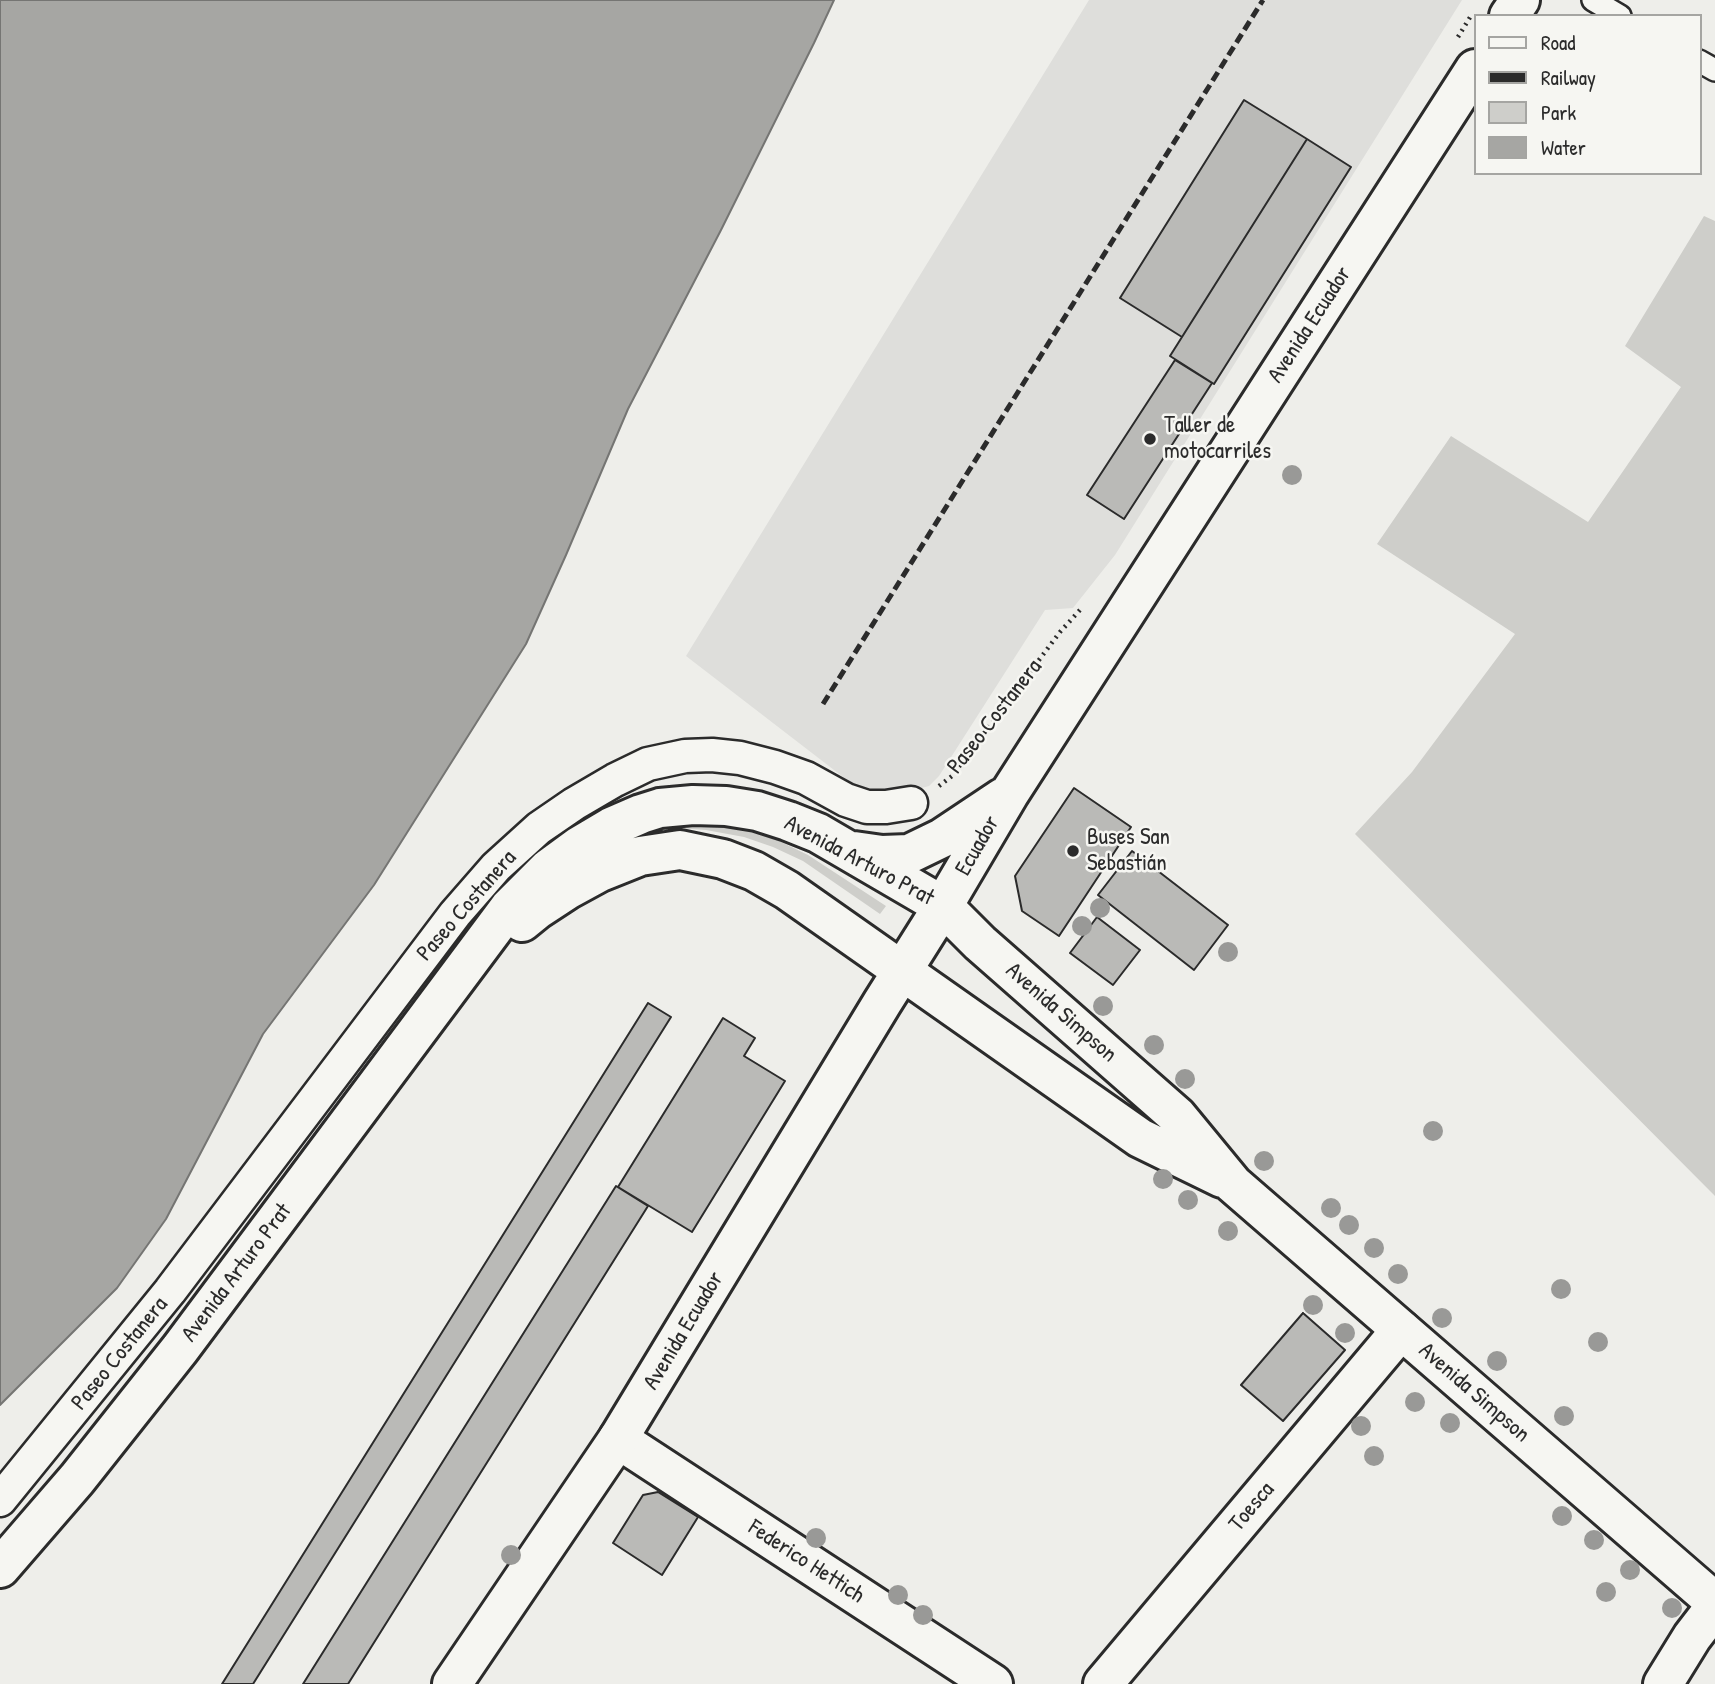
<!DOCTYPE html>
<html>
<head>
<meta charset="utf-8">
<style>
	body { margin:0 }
	#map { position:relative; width:1715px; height:1684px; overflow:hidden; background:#eeeeea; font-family:"Patrick Hand",sans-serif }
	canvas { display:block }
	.legend { position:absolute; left:1474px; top:14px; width:228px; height:161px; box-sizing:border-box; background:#f6f6f2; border:2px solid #a5a5a2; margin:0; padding:9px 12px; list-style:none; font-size:21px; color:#2b2b2b }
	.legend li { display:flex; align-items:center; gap:14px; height:35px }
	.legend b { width:35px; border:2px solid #a5a5a2 }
</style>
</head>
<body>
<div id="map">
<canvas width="1715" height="1684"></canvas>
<ul class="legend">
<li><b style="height:9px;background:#f6f6f2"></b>Road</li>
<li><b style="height:9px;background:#2b2b2b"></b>Railway</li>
<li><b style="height:19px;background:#cececa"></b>Park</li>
<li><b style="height:19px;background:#a6a6a3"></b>Water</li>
</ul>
</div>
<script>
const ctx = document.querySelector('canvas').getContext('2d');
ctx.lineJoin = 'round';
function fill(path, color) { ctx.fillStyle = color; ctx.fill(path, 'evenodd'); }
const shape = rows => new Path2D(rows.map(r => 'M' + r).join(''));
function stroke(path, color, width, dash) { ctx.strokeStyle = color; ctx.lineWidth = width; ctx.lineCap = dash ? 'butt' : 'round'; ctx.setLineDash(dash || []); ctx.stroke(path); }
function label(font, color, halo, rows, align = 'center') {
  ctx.font = font + ' "Patrick Hand",sans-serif'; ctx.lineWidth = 5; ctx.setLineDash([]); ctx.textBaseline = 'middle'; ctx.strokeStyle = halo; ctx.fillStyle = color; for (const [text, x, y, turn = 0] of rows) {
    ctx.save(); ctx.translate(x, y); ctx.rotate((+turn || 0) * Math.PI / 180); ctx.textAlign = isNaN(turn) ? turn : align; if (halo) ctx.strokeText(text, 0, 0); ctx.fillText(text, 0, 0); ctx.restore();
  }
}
fill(shape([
	[1089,0,1462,0,1115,555,1073,608,1045,610,939,776,929,786,895,795,868,794,860,790,686,656]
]), '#dededb');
fill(shape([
	[1704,216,1715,221,1715,1196,1355,834,1412,772,1515,634,1377,544,1451,436,1588,522,1681,387,1625,346],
	[704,821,746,829,777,840,808,855,886,906,880,914,803,861,773,847,744,837,706,830,678,828,660,830,617,847,619,833]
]), '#cececa');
const water = shape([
	[0,0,834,0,814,43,721,230,628,409,566,555,526,644,374,885,263,1034,166,1219,117,1288,0,1405,0,0]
]);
fill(water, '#a6a6a3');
stroke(water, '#757573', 2);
const building = shape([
	[1244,100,1307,139,1182,337,1120,298,1244,100],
	[1307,139,1351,167,1214,384,1170,356,1307,139],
	[1175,360,1212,383,1124,519,1087,495,1175,360],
	[1074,788,1131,827,1059,936,1022,911,1015,876,1074,788],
	[1132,851,1228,925,1194,970,1098,895,1132,851],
	[1097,917,1140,950,1113,985,1070,953,1097,917],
	[648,1003,671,1017,579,1164,253,1684,222,1684,648,1003],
	[723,1018,755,1038,744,1056,785,1081,692,1232,618,1187,723,1018],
	[616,1186,648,1206,348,1684,303,1684,616,1186],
	[1303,1313,1345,1350,1283,1421,1241,1385,1303,1313],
	[658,1492,698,1517,662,1575,613,1543,643,1495,658,1492]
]);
fill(building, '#babab7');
stroke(building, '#2b2b2b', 2);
const service = shape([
	[1593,0,1620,16],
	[1699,61,1715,70]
]);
const pedestrian = shape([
	[0,1500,170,1291,455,914,496,867,539,828,574,804,615,780,648,764,685,756,712,755,740,758,775,767,806,778,846,800,867,807,886,807,911,803]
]);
const minor = shape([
	[618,1439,993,1684],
	[1103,1684,1401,1330],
	[1663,1684,1692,1637,1715,1607]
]);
const secondary = shape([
	[1509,16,1520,0],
	[854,851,882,855,909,854,942,838,1002,798],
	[522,922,538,909,567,890,600,872,640,856,680,850,723,859,754,871,787,890,1140,1138,1222,1178],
	[0,1568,77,1479,180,1349,509,908,549,868,579,846,611,827,641,814,660,808,693,805,726,806,757,811,788,821,818,833,943,906,980,943,1177,1116,1233,1184,1715,1602],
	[452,1684,618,1439,882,1003,943,906,1009,794,1475,69]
]);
stroke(service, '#2b2b2b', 26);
stroke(pedestrian, '#2b2b2b', 37);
stroke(minor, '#2b2b2b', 44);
stroke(secondary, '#2b2b2b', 44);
stroke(shape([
	[1458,37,1472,14],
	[939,786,952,776,1060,632,1080,610]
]), '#2b2b2b', 4.5, [2, 5]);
stroke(service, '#f6f6f2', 21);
stroke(pedestrian, '#f6f6f2', 32);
stroke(minor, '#f6f6f2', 38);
stroke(secondary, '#f6f6f2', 38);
stroke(shape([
	[823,704,1263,0]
]), '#2b2b2b', 5, [10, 5]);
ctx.fillStyle = '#999997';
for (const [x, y] of [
	[1292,475],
	[1100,908],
	[1082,926],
	[1228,952],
	[1103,1006],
	[1154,1045],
	[1185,1079],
	[1433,1131],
	[1264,1161],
	[1163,1179],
	[1188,1200],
	[1331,1208],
	[1349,1225],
	[1228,1231],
	[1374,1248],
	[1398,1274],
	[1561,1289],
	[1313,1305],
	[1442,1318],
	[1345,1333],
	[1598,1342],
	[1497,1361],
	[1415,1402],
	[1564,1416],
	[1450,1423],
	[1361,1426],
	[1374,1456],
	[1562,1516],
	[816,1538],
	[1594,1540],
	[511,1555],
	[1630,1570],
	[1606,1592],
	[898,1595],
	[1672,1608],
	[923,1615]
]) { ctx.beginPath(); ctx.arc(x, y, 10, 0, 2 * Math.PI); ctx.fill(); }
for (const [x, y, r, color] of [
	[1150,439,7,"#2b2b2b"],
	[1073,851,7,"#2b2b2b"]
]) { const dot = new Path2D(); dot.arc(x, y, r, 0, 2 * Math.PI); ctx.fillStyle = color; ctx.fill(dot); stroke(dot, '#f6f6f2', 2.5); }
label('23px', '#2b2b2b', '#f6f6f2', [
	["Avenida Ecuador",1310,325,-57],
	["Paseo Costanera",995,717,-52],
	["Ecuador",978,846,-60],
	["Avenida Arturo Prat",859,861,28],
	["Paseo Costanera",467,906,-49],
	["Avenida Simpson",1061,1013,41],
	["Avenida Arturo Prat",237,1273,-53],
	["Avenida Ecuador",684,1331,-59],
	["Paseo Costanera",120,1354,-51],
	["Avenida Simpson",1474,1393,41],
	["Toesca",1252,1507,-50],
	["Federico Hettich",806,1562,33]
]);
label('23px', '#2b2b2b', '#f6f6f2', [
	["Taller de",1164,426],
	["motocarriles",1164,452],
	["Buses San",1087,838],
	["Sebastián",1087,864]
], 'left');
</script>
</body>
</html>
